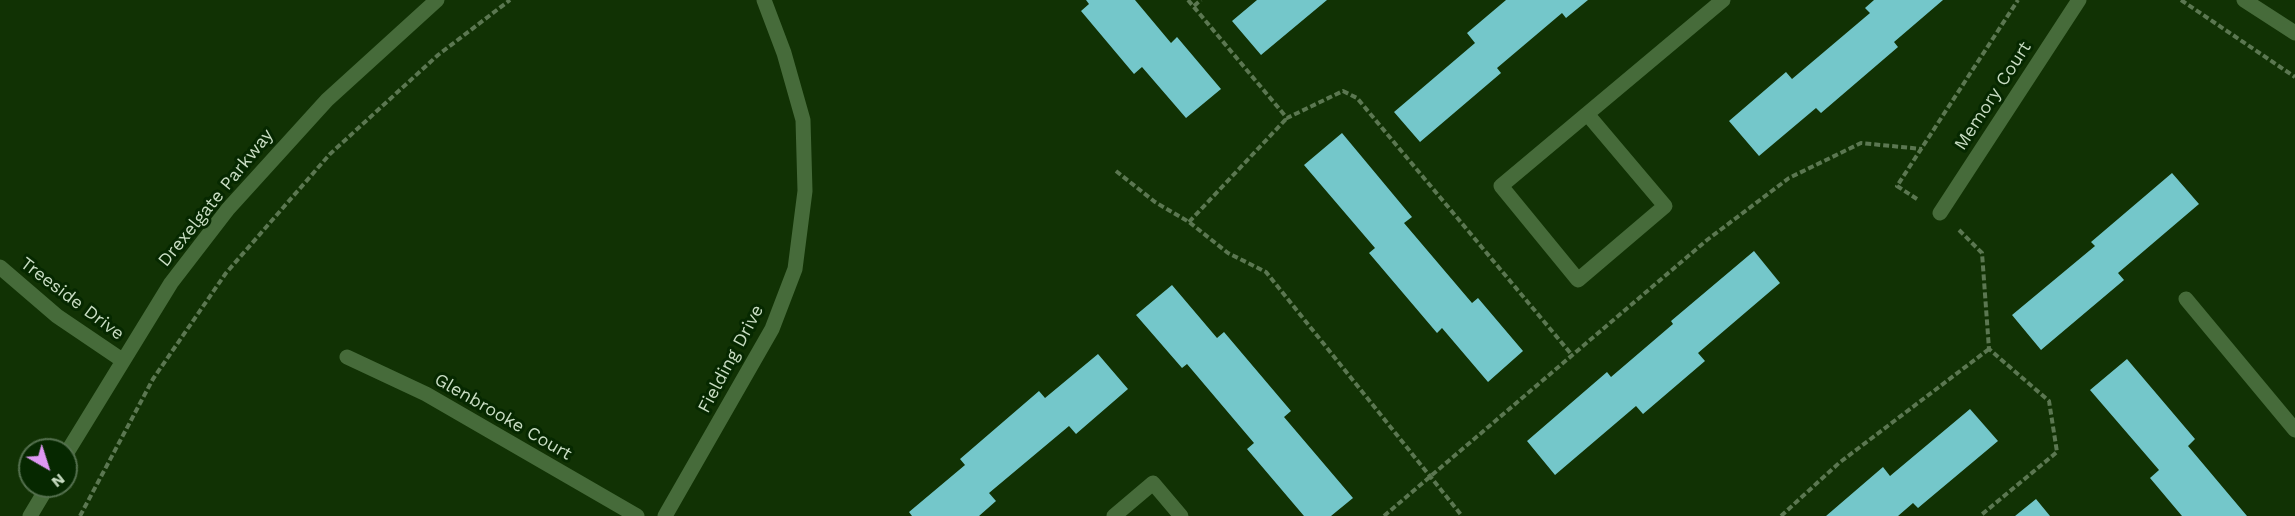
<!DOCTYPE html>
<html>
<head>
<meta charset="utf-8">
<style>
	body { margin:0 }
	#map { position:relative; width:2295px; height:516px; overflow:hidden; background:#113204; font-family:"Work Sans",sans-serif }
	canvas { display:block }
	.north { position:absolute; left:18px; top:438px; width:60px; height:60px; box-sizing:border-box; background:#062800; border:2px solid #54704e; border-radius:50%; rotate:141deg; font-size:16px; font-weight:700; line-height:24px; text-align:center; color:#c9ddc3 }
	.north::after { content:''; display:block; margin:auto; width:21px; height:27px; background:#de98f2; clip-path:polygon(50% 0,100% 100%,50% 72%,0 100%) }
</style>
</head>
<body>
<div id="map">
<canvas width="2295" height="516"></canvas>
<div class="north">N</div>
</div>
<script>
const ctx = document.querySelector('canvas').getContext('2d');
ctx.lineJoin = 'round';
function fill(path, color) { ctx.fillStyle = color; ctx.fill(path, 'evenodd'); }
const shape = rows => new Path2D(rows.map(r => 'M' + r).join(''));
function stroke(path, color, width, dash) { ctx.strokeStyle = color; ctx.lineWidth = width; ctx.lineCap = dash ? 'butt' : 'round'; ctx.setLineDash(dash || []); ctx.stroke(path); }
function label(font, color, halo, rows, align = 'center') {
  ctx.font = font + ' "Work Sans",sans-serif'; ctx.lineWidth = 6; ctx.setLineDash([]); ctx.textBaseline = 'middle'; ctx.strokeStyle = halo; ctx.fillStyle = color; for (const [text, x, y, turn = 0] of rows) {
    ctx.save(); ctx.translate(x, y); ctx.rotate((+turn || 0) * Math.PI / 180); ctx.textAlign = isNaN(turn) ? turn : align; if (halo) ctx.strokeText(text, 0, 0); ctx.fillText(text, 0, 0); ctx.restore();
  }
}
fill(shape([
	[1086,0,1135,0,1171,43,1177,37,1221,89,1186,118,1142,67,1134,74,1081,11,1089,4],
	[1257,0,1327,0,1261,55,1232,21],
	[1506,0,1588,0,1566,18,1562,13,1497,68,1501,73,1420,142,1394,112,1475,43,1467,33],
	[1874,0,1943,0,1894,42,1898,47,1821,113,1816,108,1759,156,1729,121,1786,72,1792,79,1870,13,1865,8],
	[1342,133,1412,217,1404,223,1472,303,1478,298,1523,351,1488,382,1442,328,1437,333,1369,253,1375,248,1304,165],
	[2172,173,2199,204,2118,273,2124,280,2041,350,2012,315,2095,246,2091,242],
	[1754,251,1780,283,1698,353,1705,361,1643,414,1636,406,1555,475,1527,441,1607,372,1611,377,1673,324,1671,321],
	[1172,285,1217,338,1224,332,1291,411,1284,417,1353,498,1331,516,1304,516,1247,449,1254,443,1187,364,1182,368,1136,315],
	[1098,354,1128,389,1076,434,1069,426,989,493,996,501,979,516,912,516,909,512,965,465,960,459,1039,391,1045,398],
	[2127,359,2195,439,2188,446,2247,516,2182,516,2150,478,2159,470,2090,390],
	[1970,409,1998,441,1918,508,1913,503,1898,516,1826,516,1883,467,1890,476],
	[2036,499,2050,516,2015,516]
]), '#74c7ca');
stroke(shape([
	[1188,0,1287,118,1343,91,1357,98,1572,355],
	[2181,0,2295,77],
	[1194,6,1201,0],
	[1116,171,1155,202,1189,222,1228,253,1266,272,1462,516],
	[1917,199,1897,186,2018,0],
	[1189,222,1287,118],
	[1959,230,1982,253,1989,349,2049,401,2057,452,1980,516],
	[80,516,153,379,226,273,330,154,438,55,510,0],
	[1384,516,1707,240,1789,178,1861,143,1922,149],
	[1781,516,1839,463,1989,349]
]), '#5b7751', 4, [6, 3]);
stroke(shape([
	[2244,0,2295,33],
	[1588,115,1665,206,1578,280,1501,186,1723,0],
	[1940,213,2079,0],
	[0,267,57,316,122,360],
	[2186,299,2295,430],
	[347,357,426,394,637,516],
	[66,454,171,283,228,209,327,100,437,0],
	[30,516,48,486],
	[665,516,772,329,795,269,805,191,803,120,784,53,764,0],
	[1114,516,1153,483,1181,516]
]), '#466b3a', 15);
label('18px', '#c9ddc3', '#062800', [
	["Memory Court",1993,96,-57],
	["Drexelgate Parkway",216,198,-51],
	["Treeside Drive",72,299,37],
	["Fielding Drive",731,359,-62],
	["Glenbrooke Court",503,417,30]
]);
</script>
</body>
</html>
